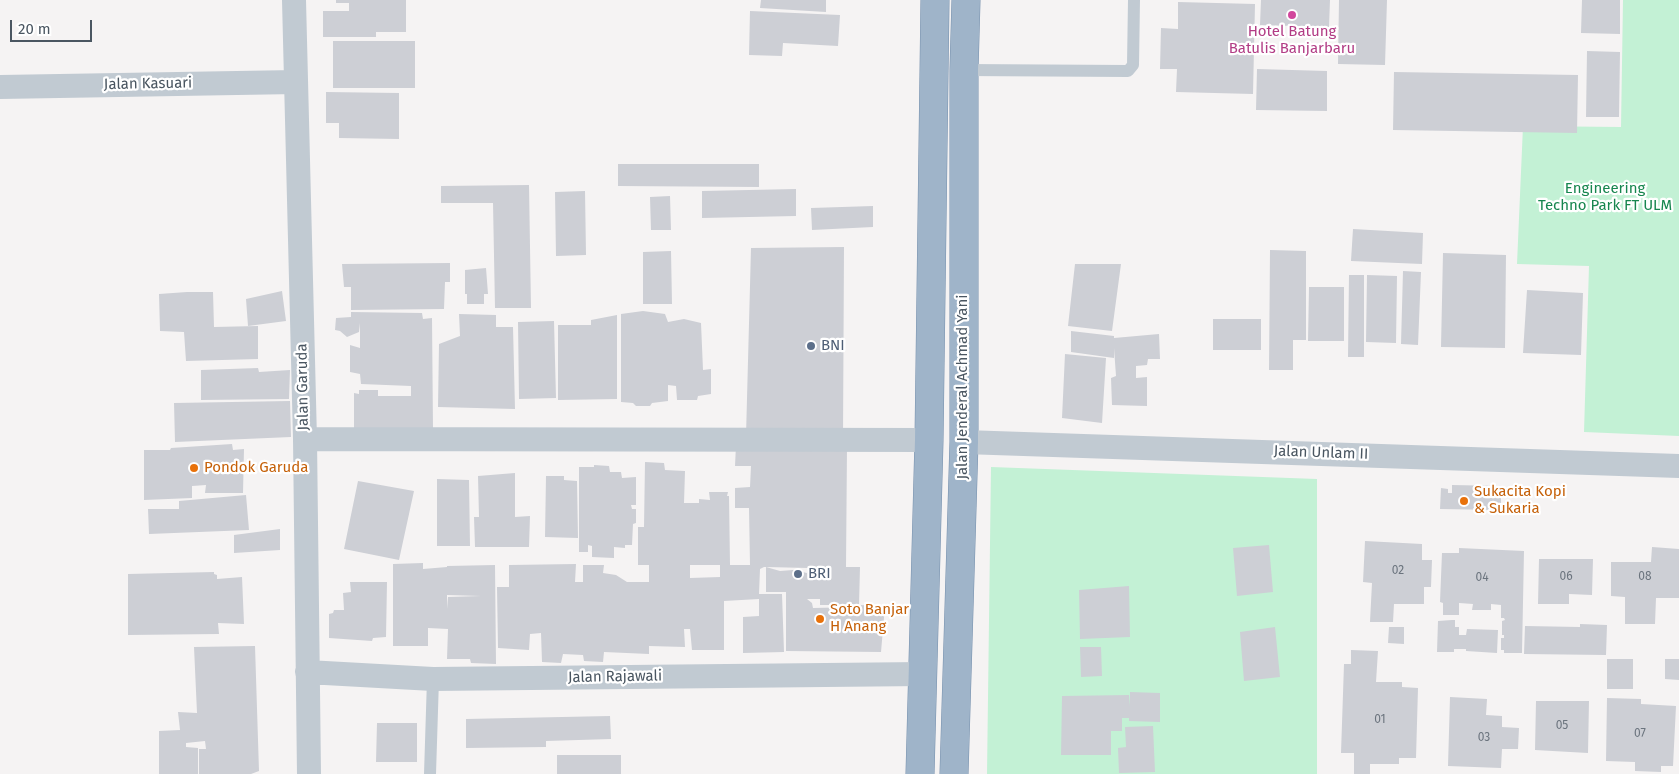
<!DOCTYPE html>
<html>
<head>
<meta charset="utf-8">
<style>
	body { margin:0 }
	#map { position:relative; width:1679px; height:774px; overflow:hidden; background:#f5f3f3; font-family:"Fira Sans",sans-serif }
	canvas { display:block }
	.scale { position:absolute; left:10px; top:20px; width:82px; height:22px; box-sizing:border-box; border:2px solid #4a5661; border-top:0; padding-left:6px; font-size:15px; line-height:18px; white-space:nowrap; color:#4a5661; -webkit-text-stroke:4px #fff; paint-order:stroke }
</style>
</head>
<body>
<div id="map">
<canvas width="1679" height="774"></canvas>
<div class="scale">20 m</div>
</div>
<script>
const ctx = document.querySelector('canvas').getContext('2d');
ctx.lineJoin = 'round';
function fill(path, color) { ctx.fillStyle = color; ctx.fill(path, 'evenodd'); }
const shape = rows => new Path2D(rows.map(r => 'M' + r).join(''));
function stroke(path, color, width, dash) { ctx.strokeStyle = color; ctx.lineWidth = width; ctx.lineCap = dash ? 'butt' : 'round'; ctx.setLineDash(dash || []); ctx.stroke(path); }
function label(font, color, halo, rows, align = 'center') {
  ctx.font = font + ' "Fira Sans",sans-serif'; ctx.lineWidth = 4.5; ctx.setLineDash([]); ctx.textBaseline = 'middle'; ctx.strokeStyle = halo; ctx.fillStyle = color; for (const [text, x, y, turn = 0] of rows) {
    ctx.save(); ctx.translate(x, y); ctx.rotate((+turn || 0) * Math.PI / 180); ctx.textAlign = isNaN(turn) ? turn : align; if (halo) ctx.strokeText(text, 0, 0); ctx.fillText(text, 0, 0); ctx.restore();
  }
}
fill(shape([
	[1623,0,1679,0,1679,436,1584,432,1589,266,1517,264,1523,126,1621,127],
	[991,467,1317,479,1317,774,987,774]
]), '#c3f1d5');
fill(shape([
	[336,0,406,0,406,32,376,32,376,37,323,37,323,11,349,11,349,3,336,3],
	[761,0,826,0,826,12,760,8],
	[1261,0,1330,0,1329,27,1260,25],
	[1339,0,1387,0,1385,65,1338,64],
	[1582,0,1620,0,1620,34,1581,33],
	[1178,2,1255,4,1253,94,1176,92,1177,69,1160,69,1161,28,1178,29],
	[750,11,840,15,838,46,783,43,782,56,749,55],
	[333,41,415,41,415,88,333,88],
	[1587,51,1620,52,1619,117,1586,117],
	[1257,69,1327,71,1327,111,1256,110],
	[1394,72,1578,75,1577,133,1393,130],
	[326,92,399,93,399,139,339,138,339,123,326,123],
	[618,164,759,164,759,187,618,186],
	[529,185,531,308,495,308,493,203,441,203,441,186],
	[796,189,796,216,702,218,702,191],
	[585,191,586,255,556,256,555,192],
	[670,196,671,230,651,230,650,197],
	[873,206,873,227,812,230,811,208],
	[1353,229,1423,233,1422,264,1351,261],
	[844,247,843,437,746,436,751,248],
	[1270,250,1306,251,1306,340,1293,340,1293,370,1269,370],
	[671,251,672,304,643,304,643,252],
	[1443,253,1506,255,1505,348,1441,347],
	[450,263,450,282,445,282,444,309,351,310,351,287,344,287,342,264],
	[1075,264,1121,264,1112,331,1068,326],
	[486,268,488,294,484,294,484,304,467,304,467,294,465,294,465,270],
	[1403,271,1421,272,1418,345,1401,344],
	[1349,275,1364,275,1364,357,1348,357],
	[1367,275,1397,276,1396,343,1366,342],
	[1309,287,1344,287,1344,341,1308,341],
	[1527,290,1583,293,1581,355,1523,353],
	[282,291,286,321,248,326,246,299],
	[187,292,213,292,214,327,258,326,258,359,186,361,184,332,160,331,159,294],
	[643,311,665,314,668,322,684,319,701,323,703,370,711,369,711,394,698,396,697,400,677,400,676,386,668,385,668,401,652,403,650,406,636,406,633,403,621,402,621,314],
	[351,312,422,313,423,319,432,318,433,430,354,430,354,393,359,394,359,390,378,390,378,396,411,396,411,386,361,384,360,374,350,372,350,345,360,348,360,323,359,332,347,337,340,331,335,330,336,318,351,317],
	[459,314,496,315,496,327,513,327,515,409,438,407,439,344,460,336],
	[617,315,617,399,558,400,558,325,591,325,591,320],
	[1213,319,1261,319,1261,350,1213,350],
	[554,321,556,398,519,399,518,322],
	[1071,331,1114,336,1114,338,1159,334,1160,359,1148,359,1147,365,1136,366,1136,378,1147,377,1147,406,1112,405,1111,378,1116,376,1114,348,1114,358,1071,352],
	[1065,354,1106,358,1102,423,1062,418],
	[258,368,259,372,290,370,289,399,201,400,201,370],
	[290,401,291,437,175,442,174,403],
	[232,444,233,450,244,449,243,493,205,493,206,485,192,486,192,498,144,500,144,450,170,450,171,448],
	[736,445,847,447,846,567,860,567,859,605,885,606,881,652,786,651,786,592,766,592,766,567,764,567,760,569,759,594,782,594,784,652,743,653,743,617,759,616,759,599,724,601,724,650,692,650,690,629,684,629,685,647,649,646,649,654,604,652,603,662,584,661,583,655,563,654,561,663,542,662,541,633,530,634,529,650,498,648,497,587,509,587,509,565,576,564,575,582,583,582,583,565,604,565,603,573,616,575,627,582,649,582,649,565,638,565,638,527,644,527,645,462,664,463,665,470,685,471,684,503,699,503,699,499,710,500,709,492,728,492,727,496,729,496,730,565,750,565,749,508,735,508,735,488,750,487,751,466,735,466],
	[690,565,720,565,720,577,690,578],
	[766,567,808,568,807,573,793,570,780,571],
	[807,599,820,599,820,605,859,605,859,607,813,608,812,603],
	[594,465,609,466,610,472,621,472,622,478,636,477,636,505,631,505,632,509,636,509,636,523,633,524,632,545,625,545,625,548,614,547,614,558,592,557,592,546,588,545,588,552,579,552,579,467,594,467],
	[515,473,515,517,530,516,529,547,475,547,474,517,479,517,478,476],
	[546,476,564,476,564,480,577,481,578,538,545,537],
	[437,479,469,480,470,546,437,546],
	[358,481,414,491,399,560,344,549],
	[1452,485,1501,486,1501,510,1440,509,1441,488,1448,489,1448,493,1452,493],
	[246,495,249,530,149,534,148,509,179,509,179,501],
	[280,529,280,550,234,553,234,535],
	[1365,541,1422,544,1422,560,1432,560,1431,587,1424,587,1424,604,1394,604,1393,622,1370,622,1372,583,1363,582],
	[1269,545,1273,592,1237,596,1233,548],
	[1652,547,1679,549,1679,598,1656,598,1655,624,1625,624,1625,597,1611,596,1611,562,1651,562],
	[1459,548,1524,551,1522,653,1504,653,1504,650,1501,650,1501,638,1504,638,1504,635,1502,635,1502,621,1505,620,1504,618,1501,618,1501,605,1491,604,1491,610,1472,610,1473,604,1459,603,1459,615,1443,615,1443,603,1440,602,1442,553,1459,553],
	[1539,559,1593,559,1592,595,1569,594,1569,604,1538,604],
	[423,563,423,569,447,567,447,566,495,565,496,664,471,663,470,659,447,659,448,629,428,628,428,646,393,646,393,564],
	[447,595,481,596,448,597,447,609],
	[214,572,214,574,217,575,217,579,242,577,244,624,218,623,219,634,128,635,128,574],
	[350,582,387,582,386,637,373,638,372,641,329,638,329,614,333,613,334,610,344,610,343,593,351,592],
	[1129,586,1130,637,1080,639,1079,590],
	[1452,620,1455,620,1455,627,1459,627,1459,635,1466,635,1467,629,1498,630,1497,653,1466,651,1466,649,1454,649,1454,652,1437,652,1438,621],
	[1580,624,1607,625,1606,655,1524,654,1525,626,1580,627],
	[1275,627,1280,677,1244,681,1240,632],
	[1389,627,1404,627,1404,644,1388,643],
	[255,646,259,771,251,774,199,774,199,749,206,749,205,741,186,743,186,747,198,748,198,774,159,774,159,731,180,730,178,712,197,713,194,647],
	[1080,647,1101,647,1102,676,1081,677],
	[1351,650,1378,651,1376,682,1402,682,1402,687,1418,688,1416,758,1399,758,1399,764,1370,764,1370,774,1354,774,1354,753,1341,753,1344,664,1351,664],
	[1607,659,1633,659,1633,689,1607,689],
	[1665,659,1679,659,1679,680,1665,679],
	[1130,692,1160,693,1160,722,1129,721,1129,718,1122,718,1122,731,1111,731,1111,755,1061,755,1062,696,1129,695,1130,706],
	[1450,697,1487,699,1486,715,1502,716,1502,727,1519,728,1518,749,1502,749,1501,768,1448,766],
	[1607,698,1641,699,1641,704,1676,706,1673,766,1661,766,1661,772,1635,771,1635,762,1606,761],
	[1536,701,1589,701,1588,753,1535,750],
	[610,716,611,739,546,741,546,747,466,748,466,719],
	[377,723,417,723,417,762,376,762],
	[1153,726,1155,772,1119,773,1118,748,1126,747,1125,727],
	[557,755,621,755,621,774,557,774]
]), '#cdcfd5');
const trunk = shape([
	[920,774,929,440,935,0],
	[954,774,964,442,964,70,966,0]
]);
stroke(trunk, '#7690ad', 29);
stroke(shape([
	[964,70,1128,71,1133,65,1134,0],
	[430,774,433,679]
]), '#c1cad2', 12);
stroke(shape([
	[294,0,305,439,309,774],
	[0,87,296,82],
	[305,439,929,440],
	[964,442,1679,466],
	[307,672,433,679,923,674]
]), '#c1cad2', 24);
stroke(trunk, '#9fb4c9', 28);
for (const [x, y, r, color] of [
	[1292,15,5,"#d1479c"],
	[811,346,5,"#5c6f8a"],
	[194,468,5,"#e8710a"],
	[1464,501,5,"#e8710a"],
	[798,574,5,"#5c6f8a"],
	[820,619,5,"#e8710a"]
]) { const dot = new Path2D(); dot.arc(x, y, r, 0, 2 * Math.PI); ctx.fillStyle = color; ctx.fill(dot); stroke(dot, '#fff', 2); }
label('12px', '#6b747e', null, [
	["02",1398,571],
	["06",1566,577],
	["08",1645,577],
	["04",1482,578],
	["01",1380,720],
	["05",1562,726],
	["07",1640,734],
	["03",1484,738]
]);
label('15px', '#b23c85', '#fff', [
	["Hotel Batung",1292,32],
	["Batulis Banjarbaru",1292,49]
]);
label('15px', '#4a5661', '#fff', [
	["Jalan Kasuari",148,84,-1],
	["Jalan Garuda",303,387,-91],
	["Jalan Jenderal Achmad Yani",963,387,-90],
	["Jalan Unlam II",1321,453,2],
	["Jalan Rajawali",615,677,-1]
]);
label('15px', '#17864f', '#fff', [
	["Engineering",1605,189],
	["Techno Park FT ULM",1605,206]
]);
label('15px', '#4e5e75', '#fff', [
	["BNI",821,346],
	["BRI",808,574]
], 'left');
label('15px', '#c56008', '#fff', [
	["Pondok Garuda",204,468],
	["Sukacita Kopi",1474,492],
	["& Sukaria",1474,509],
	["Soto Banjar",830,610],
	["H Anang",830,627]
], 'left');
</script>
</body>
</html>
